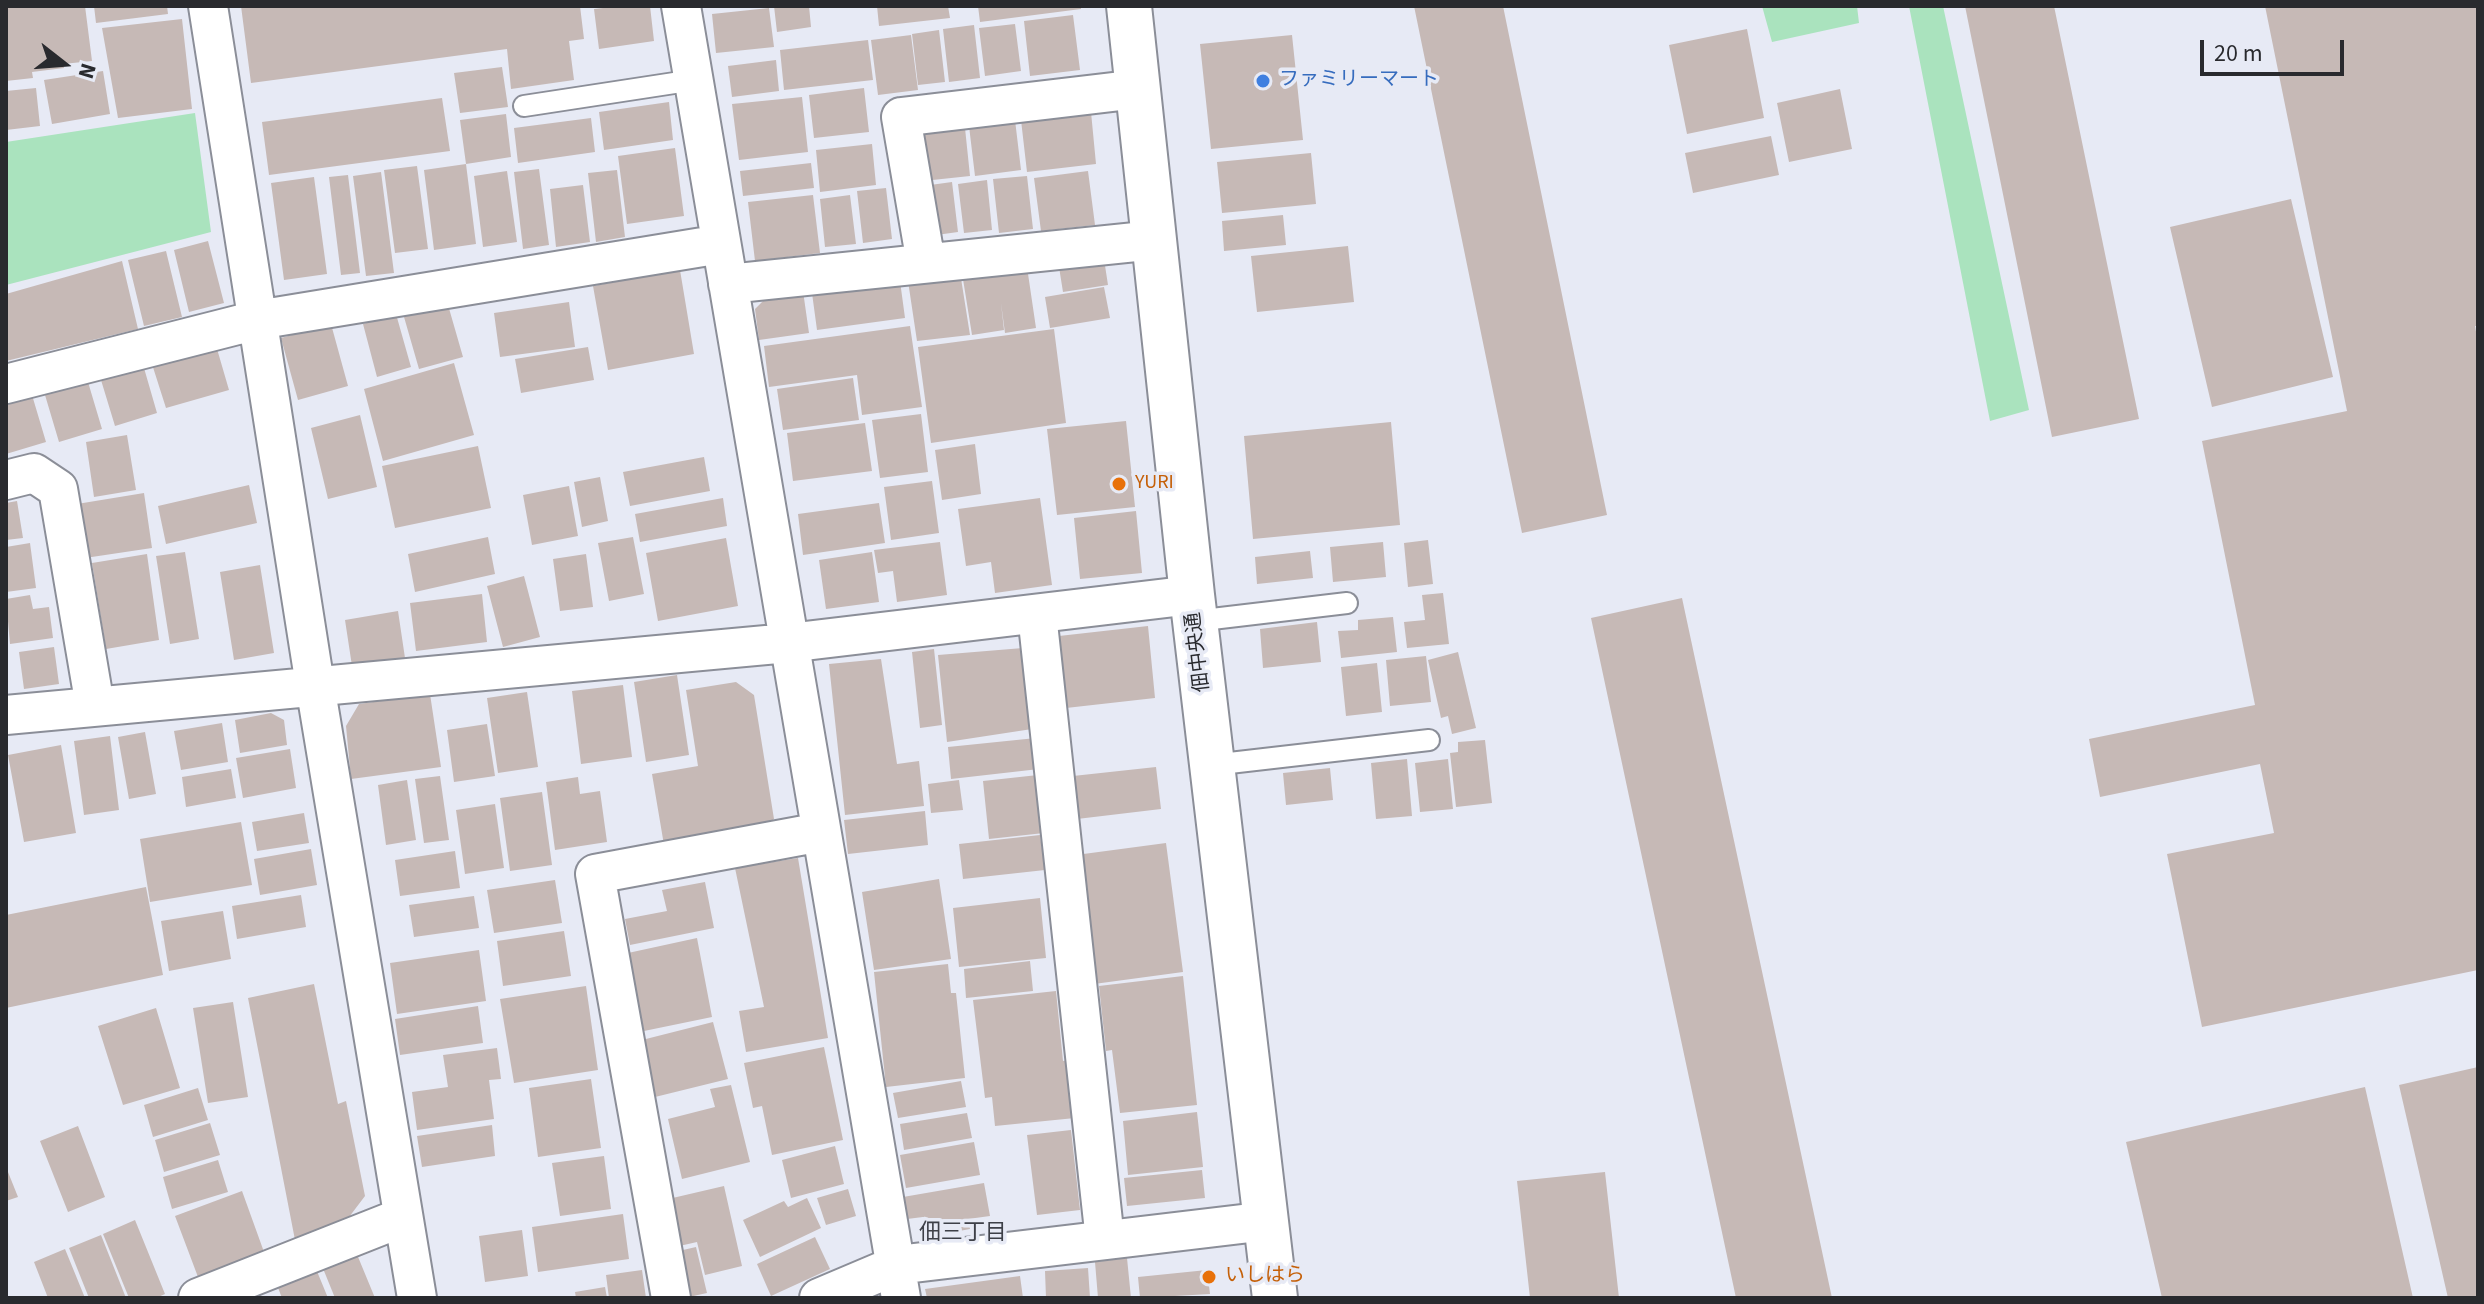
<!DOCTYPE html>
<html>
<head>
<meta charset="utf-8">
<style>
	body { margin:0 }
	#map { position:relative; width:2484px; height:1304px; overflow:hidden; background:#e7eaf5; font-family:"Source Sans 3",sans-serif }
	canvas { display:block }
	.frame { position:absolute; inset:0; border:8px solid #292a2e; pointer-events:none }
	.north { position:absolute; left:24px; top:24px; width:80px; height:80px; -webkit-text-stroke:6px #e7eaf5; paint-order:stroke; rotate:107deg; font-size:22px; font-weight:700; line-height:32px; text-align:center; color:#292a2e }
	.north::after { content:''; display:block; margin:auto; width:28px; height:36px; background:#292a2e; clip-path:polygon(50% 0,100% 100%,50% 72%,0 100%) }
	.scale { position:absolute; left:2200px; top:40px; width:144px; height:36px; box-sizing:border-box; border:4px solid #292a2e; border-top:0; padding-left:10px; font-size:24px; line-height:28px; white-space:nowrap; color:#292a2e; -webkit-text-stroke:6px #e7eaf5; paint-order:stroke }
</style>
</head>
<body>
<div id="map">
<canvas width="2484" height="1304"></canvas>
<div class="frame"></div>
<div class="north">N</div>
<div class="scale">20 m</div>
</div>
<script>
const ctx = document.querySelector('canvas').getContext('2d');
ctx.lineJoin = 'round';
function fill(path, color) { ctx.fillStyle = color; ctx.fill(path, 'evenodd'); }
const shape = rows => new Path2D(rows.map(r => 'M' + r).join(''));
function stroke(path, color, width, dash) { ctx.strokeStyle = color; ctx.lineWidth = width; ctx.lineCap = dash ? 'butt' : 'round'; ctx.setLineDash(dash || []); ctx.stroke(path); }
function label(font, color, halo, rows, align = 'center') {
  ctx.font = font + ' "Source Sans 3","Noto Sans JP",sans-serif'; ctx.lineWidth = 7; ctx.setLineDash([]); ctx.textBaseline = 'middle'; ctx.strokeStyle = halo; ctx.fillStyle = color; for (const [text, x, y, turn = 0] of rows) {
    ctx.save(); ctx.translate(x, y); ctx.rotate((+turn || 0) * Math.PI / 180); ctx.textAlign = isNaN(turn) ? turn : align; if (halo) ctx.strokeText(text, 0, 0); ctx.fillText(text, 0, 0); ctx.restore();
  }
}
fill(shape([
	[1762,6,1857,6,1859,23,1772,42],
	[1909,6,1943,6,2029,410,1990,421],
	[195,113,211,232,6,285,6,142]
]), '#aae3be');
fill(shape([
	[6,6,85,6,92,61,63,64,64,68,32,72,33,78,6,81],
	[94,6,167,6,168,14,96,23],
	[241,6,580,6,584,39,569,41,574,80,511,89,507,49,251,83],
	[621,6,650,6,654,41,599,49,594,9],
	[774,6,809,6,811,27,777,32],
	[877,6,948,6,950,18,879,26],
	[978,6,1081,6,1081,9,980,22],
	[1414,6,1503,6,1607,515,1522,533],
	[1965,6,2054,6,2139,419,2052,437],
	[2265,6,2478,6,2478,326,2475,326,2478,343,2478,970,2202,1027,2167,854,2274,833,2260,764,2100,797,2089,739,2255,705,2202,441,2347,411],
	[769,8,774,47,716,53,712,14],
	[1073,15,1080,70,1030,76,1024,21],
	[182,19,192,109,118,118,102,28],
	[1015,24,1021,71,985,76,979,28],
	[974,25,980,78,949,82,943,29],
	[1747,29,1764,118,1687,134,1669,45],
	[939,30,945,82,918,85,912,34],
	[911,35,918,90,878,95,871,40],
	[1292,35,1303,140,1211,149,1200,44],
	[868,40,873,80,784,90,780,50],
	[776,60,779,91,732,97,728,66],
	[502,67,508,107,460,113,454,73],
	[103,71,110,114,52,124,44,80],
	[36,88,40,126,6,130,6,91],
	[864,88,869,132,814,138,809,95],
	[1840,89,1852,149,1789,162,1777,103],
	[802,97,808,152,739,160,732,104],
	[442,98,450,151,269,175,262,122],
	[669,102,673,140,604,150,599,112],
	[1091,112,1096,164,1027,172,1021,120],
	[506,114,511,157,466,164,460,120],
	[591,118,595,152,518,163,514,128],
	[1015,120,1021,170,975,176,969,126],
	[965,128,970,176,923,181,918,134],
	[1771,136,1779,175,1693,193,1685,153],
	[872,144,876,185,820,192,816,150],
	[675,148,684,216,627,224,618,156],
	[1311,153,1316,204,1222,213,1217,162],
	[811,163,814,188,743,196,740,171],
	[466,164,476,244,434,250,424,170],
	[417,166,428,249,395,253,384,170],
	[539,169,549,245,523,249,514,172],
	[617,170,625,237,596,242,588,173],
	[507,171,517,242,483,247,474,176],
	[1088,171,1095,225,1041,231,1034,178],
	[381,172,394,273,366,276,353,176],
	[348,175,360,273,341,275,329,177],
	[1027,176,1033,229,999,233,993,179],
	[314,177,327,274,284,280,271,183],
	[987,180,992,230,964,233,958,184],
	[952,182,958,232,929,236,923,186],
	[583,185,590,242,556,247,550,189],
	[886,188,892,239,863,243,857,191],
	[813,195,820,253,755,261,748,202],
	[850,195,856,244,825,247,820,199],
	[2291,199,2333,377,2212,407,2170,227],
	[1283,215,1286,245,1224,251,1222,221],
	[208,241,224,303,189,312,174,250],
	[1348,246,1354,302,1257,312,1251,256],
	[166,251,182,317,144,326,128,260],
	[1104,259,1108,285,1063,292,1059,267],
	[122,261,138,329,6,361,6,294],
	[1027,267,1036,328,1005,333,1001,303,1004,330,972,335,962,273],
	[680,270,694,354,608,370,593,286],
	[960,272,970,335,917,341,908,281],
	[900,281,905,318,817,330,812,293],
	[1104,287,1110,318,1050,328,1045,297],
	[803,291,809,333,759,340,755,309,768,296],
	[446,298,463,357,419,369,402,310],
	[569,302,575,347,500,357,494,313],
	[396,314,411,367,377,377,363,324],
	[331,324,348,386,298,400,281,338],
	[910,326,922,407,862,415,857,375,769,387,764,346],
	[1054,329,1066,423,931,443,918,347],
	[215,342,229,390,166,408,151,361],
	[588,347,594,380,521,393,515,359],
	[454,363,474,435,383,461,364,389],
	[144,368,157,413,115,426,101,380],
	[853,378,859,420,783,430,777,389],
	[88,382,102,429,59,442,45,395],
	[32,395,46,442,6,454,6,402],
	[921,414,928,472,880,478,872,420],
	[360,415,377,487,328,499,311,428],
	[1126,421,1135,507,1057,515,1047,429],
	[1391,422,1400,525,1253,539,1244,436],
	[865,423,872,471,793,481,787,433],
	[127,435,136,490,94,497,86,442],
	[975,444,981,494,942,500,935,450],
	[478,446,491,508,395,528,382,466],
	[704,457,710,491,630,506,623,472],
	[600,477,608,521,582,527,574,482],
	[932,481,939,533,891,540,884,487],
	[249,485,257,523,166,544,158,506],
	[569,486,578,536,532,545,523,495],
	[144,493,152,548,85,558,77,504],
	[723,498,727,526,640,542,635,514],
	[1040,498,1052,585,995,593,991,562,966,566,958,509],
	[17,501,23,538,6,540,6,503],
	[879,503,885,543,803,555,798,514],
	[1136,511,1142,573,1080,579,1074,518],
	[488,537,495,574,415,592,408,554],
	[633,537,644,594,609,601,598,543],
	[726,538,738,606,658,621,646,553],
	[1428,540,1433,584,1408,587,1404,543],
	[940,542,947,595,897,602,893,571,878,573,874,550],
	[1383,542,1386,577,1333,582,1330,547],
	[30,543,36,588,6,592,6,547],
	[1310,551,1313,578,1257,584,1255,557],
	[185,552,199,639,170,644,156,556],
	[872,552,879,602,826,609,819,560],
	[147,554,159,640,106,649,92,563],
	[586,554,593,607,560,611,553,559],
	[260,565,274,653,234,660,220,572],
	[524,576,540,637,503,647,487,586],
	[1443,593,1449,644,1407,648,1404,622,1425,620,1422,595],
	[482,594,487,642,416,651,410,603],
	[30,595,33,609,49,607,53,638,10,644,6,599],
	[1682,598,1832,1298,1736,1298,1591,618],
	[398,611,405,658,352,666,345,620],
	[1393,617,1397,652,1341,658,1338,631,1358,630,1358,620],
	[1317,622,1321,662,1263,668,1260,629],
	[1148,626,1155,698,1066,708,1059,636],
	[54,647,59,684,24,689,19,652],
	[1023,648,1032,729,947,742,938,655],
	[934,649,942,725,920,728,912,652],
	[1458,652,1476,728,1452,734,1448,716,1441,718,1428,660],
	[1426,656,1431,702,1390,706,1386,660],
	[881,659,897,764,919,761,924,806,845,815,829,664],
	[1377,663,1382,712,1346,716,1341,667],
	[677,675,689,755,646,762,634,682],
	[736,682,754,695,774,819,754,835,665,851,652,774,698,766,686,690],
	[623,685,632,757,581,764,572,691],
	[527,692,538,767,498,773,487,698],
	[430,694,441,767,351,779,346,726,359,704],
	[271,713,284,720,287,745,240,753,235,720],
	[222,723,228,762,181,770,174,731],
	[487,724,495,776,454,782,447,730],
	[145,732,156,794,129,799,118,737],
	[110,736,119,810,84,815,74,741],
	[1036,738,1039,769,951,779,948,747],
	[1485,740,1492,803,1456,807,1450,753,1458,752,1458,742],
	[61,745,76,833,24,842,8,755],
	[290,749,296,788,243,798,236,758],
	[1407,759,1412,816,1376,819,1371,763],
	[1448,759,1453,809,1420,812,1415,763],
	[1156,767,1161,809,1077,819,1073,776],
	[1330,768,1333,800,1286,805,1283,773],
	[231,769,236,798,186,807,182,777],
	[1038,775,1044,833,989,839,983,781],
	[440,776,449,840,424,843,415,779],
	[578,777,580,794,600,791,607,842,555,850,546,782],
	[407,780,416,840,386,845,378,785],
	[959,780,963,810,931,813,928,784],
	[542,792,552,865,510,871,500,798],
	[495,804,504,868,465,874,456,810],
	[925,811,928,845,848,854,844,820],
	[304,813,309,843,257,851,252,822],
	[241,822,252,885,150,902,140,839],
	[1040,835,1045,870,963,879,959,844],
	[1166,843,1183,972,1094,984,1076,855],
	[311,849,317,885,260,895,254,859],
	[455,851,460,888,400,896,395,860],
	[798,858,828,1038,746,1052,739,1011,764,1007,735,868],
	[939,879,951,959,874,970,862,892],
	[555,880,562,923,494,933,487,890],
	[705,882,714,928,630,945,625,919,667,911,662,890],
	[146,887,163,975,6,1008,6,915],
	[301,895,306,927,237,939,232,906],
	[474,896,479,928,414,937,409,905],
	[1040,898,1046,958,959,967,953,908],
	[223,911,231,959,169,971,161,921],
	[564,931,571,976,503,986,497,941],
	[697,938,712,1017,644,1031,628,953],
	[479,950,486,1001,397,1014,390,963],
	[1030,961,1033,991,966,998,964,969],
	[948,964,951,993,956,993,965,1078,886,1087,874,972],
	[1183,976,1197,1105,1120,1113,1112,1050,1106,1051,1099,986],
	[314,984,338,1104,346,1101,365,1196,343,1225,295,1240,248,998],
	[586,986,598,1070,514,1083,500,999],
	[1056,991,1063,1061,1069,1060,1075,1118,995,1126,992,1097,985,1098,973,1000],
	[233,1002,248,1097,208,1103,193,1008],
	[478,1006,483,1043,400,1055,395,1019],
	[156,1008,180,1088,123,1105,98,1026],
	[713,1022,728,1079,655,1097,642,1040],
	[824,1047,843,1140,772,1155,762,1106,753,1108,744,1063],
	[497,1048,501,1079,489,1080,494,1119,417,1130,412,1092,448,1087,443,1055],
	[2478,1067,2478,1298,2448,1298,2399,1085],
	[591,1079,601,1148,538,1157,529,1088],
	[961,1081,966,1107,898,1118,893,1093],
	[731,1085,750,1162,682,1179,668,1119,715,1107,710,1089],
	[2365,1087,2413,1298,2162,1298,2126,1142],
	[198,1088,208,1120,153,1137,144,1105],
	[1197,1112,1203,1167,1128,1175,1123,1121],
	[967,1113,972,1138,904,1150,900,1124],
	[210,1123,220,1155,164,1172,155,1140],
	[492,1125,495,1156,422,1167,417,1136],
	[78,1126,105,1197,68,1212,40,1141],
	[1071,1130,1080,1210,1037,1215,1027,1135],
	[974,1142,980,1175,906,1188,900,1155],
	[835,1146,844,1184,791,1198,782,1160],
	[604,1156,611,1209,560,1216,552,1163],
	[218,1160,228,1192,172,1209,163,1177],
	[6,1167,18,1197,6,1201],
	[1202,1170,1205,1198,1127,1206,1124,1178],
	[1605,1172,1619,1298,1530,1298,1517,1181],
	[984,1183,990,1216,968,1219,970,1229,927,1237,923,1217,907,1219,903,1197],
	[724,1186,742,1266,705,1275,697,1242,675,1247,664,1200],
	[848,1189,856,1216,826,1225,817,1198],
	[242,1191,264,1252,198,1277,175,1216],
	[807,1198,821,1228,760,1257,743,1220,784,1201,788,1207],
	[623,1214,629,1259,538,1272,532,1227],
	[135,1220,165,1294,156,1298,129,1298,103,1234],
	[522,1230,528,1276,485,1282,479,1236],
	[101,1235,126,1298,89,1298,69,1248],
	[815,1237,830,1269,771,1296,757,1264],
	[696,1247,707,1293,684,1298,670,1253],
	[65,1249,85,1298,48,1298,34,1262],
	[356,1252,375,1298,335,1298,322,1266],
	[1127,1258,1131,1298,1098,1298,1095,1262],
	[314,1264,328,1298,282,1298,275,1280],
	[1088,1268,1090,1298,1046,1298,1045,1271],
	[642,1270,646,1298,609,1298,606,1275],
	[1207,1270,1210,1294,1140,1298,1138,1277],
	[1020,1276,1023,1298,927,1298,925,1289],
	[605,1287,607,1298,576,1298,575,1292]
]), '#c6b9b6');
const service = shape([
	[524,106,694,80],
	[1195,621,1347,603],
	[1212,765,1429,740]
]);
const minor = shape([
	[208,6,315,685,417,1298],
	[681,6,901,1298],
	[926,263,901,117,1138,89],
	[728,284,1155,240],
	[6,384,257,320,721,244],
	[6,480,34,473,58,489,95,706],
	[1037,614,1105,1240],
	[6,715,788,643,1192,595],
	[198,1298,403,1217],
	[671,1298,595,874,821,832],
	[819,1298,897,1265,1267,1221]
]);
const tertiary = shape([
	[1129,6,1192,595,1275,1298]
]);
stroke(service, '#8b8e98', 24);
stroke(minor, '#8b8e98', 42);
stroke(tertiary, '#8b8e98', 48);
stroke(service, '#fff', 20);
stroke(minor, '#fff', 38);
stroke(tertiary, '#fff', 44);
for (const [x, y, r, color] of [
	[1263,81,8,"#3f7fe0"],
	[1119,484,8,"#e8710a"],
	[1209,1277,8,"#e8710a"]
]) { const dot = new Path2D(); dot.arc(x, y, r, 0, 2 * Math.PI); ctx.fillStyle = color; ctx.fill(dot); stroke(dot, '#e7eaf5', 3); }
label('20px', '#366cbe', '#e7eaf5', [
	["ファミリーマート",1279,81]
], 'left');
label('20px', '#c56008', '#e7eaf5', [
	["YURI",1135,484],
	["いしはら",1225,1277]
], 'left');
label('20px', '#292a2e', '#e7eaf5', [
	["佃中央通",1199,652,-97]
]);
label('22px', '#3e4048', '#e7eaf5', [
	["佃三丁目",963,1234]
]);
</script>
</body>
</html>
